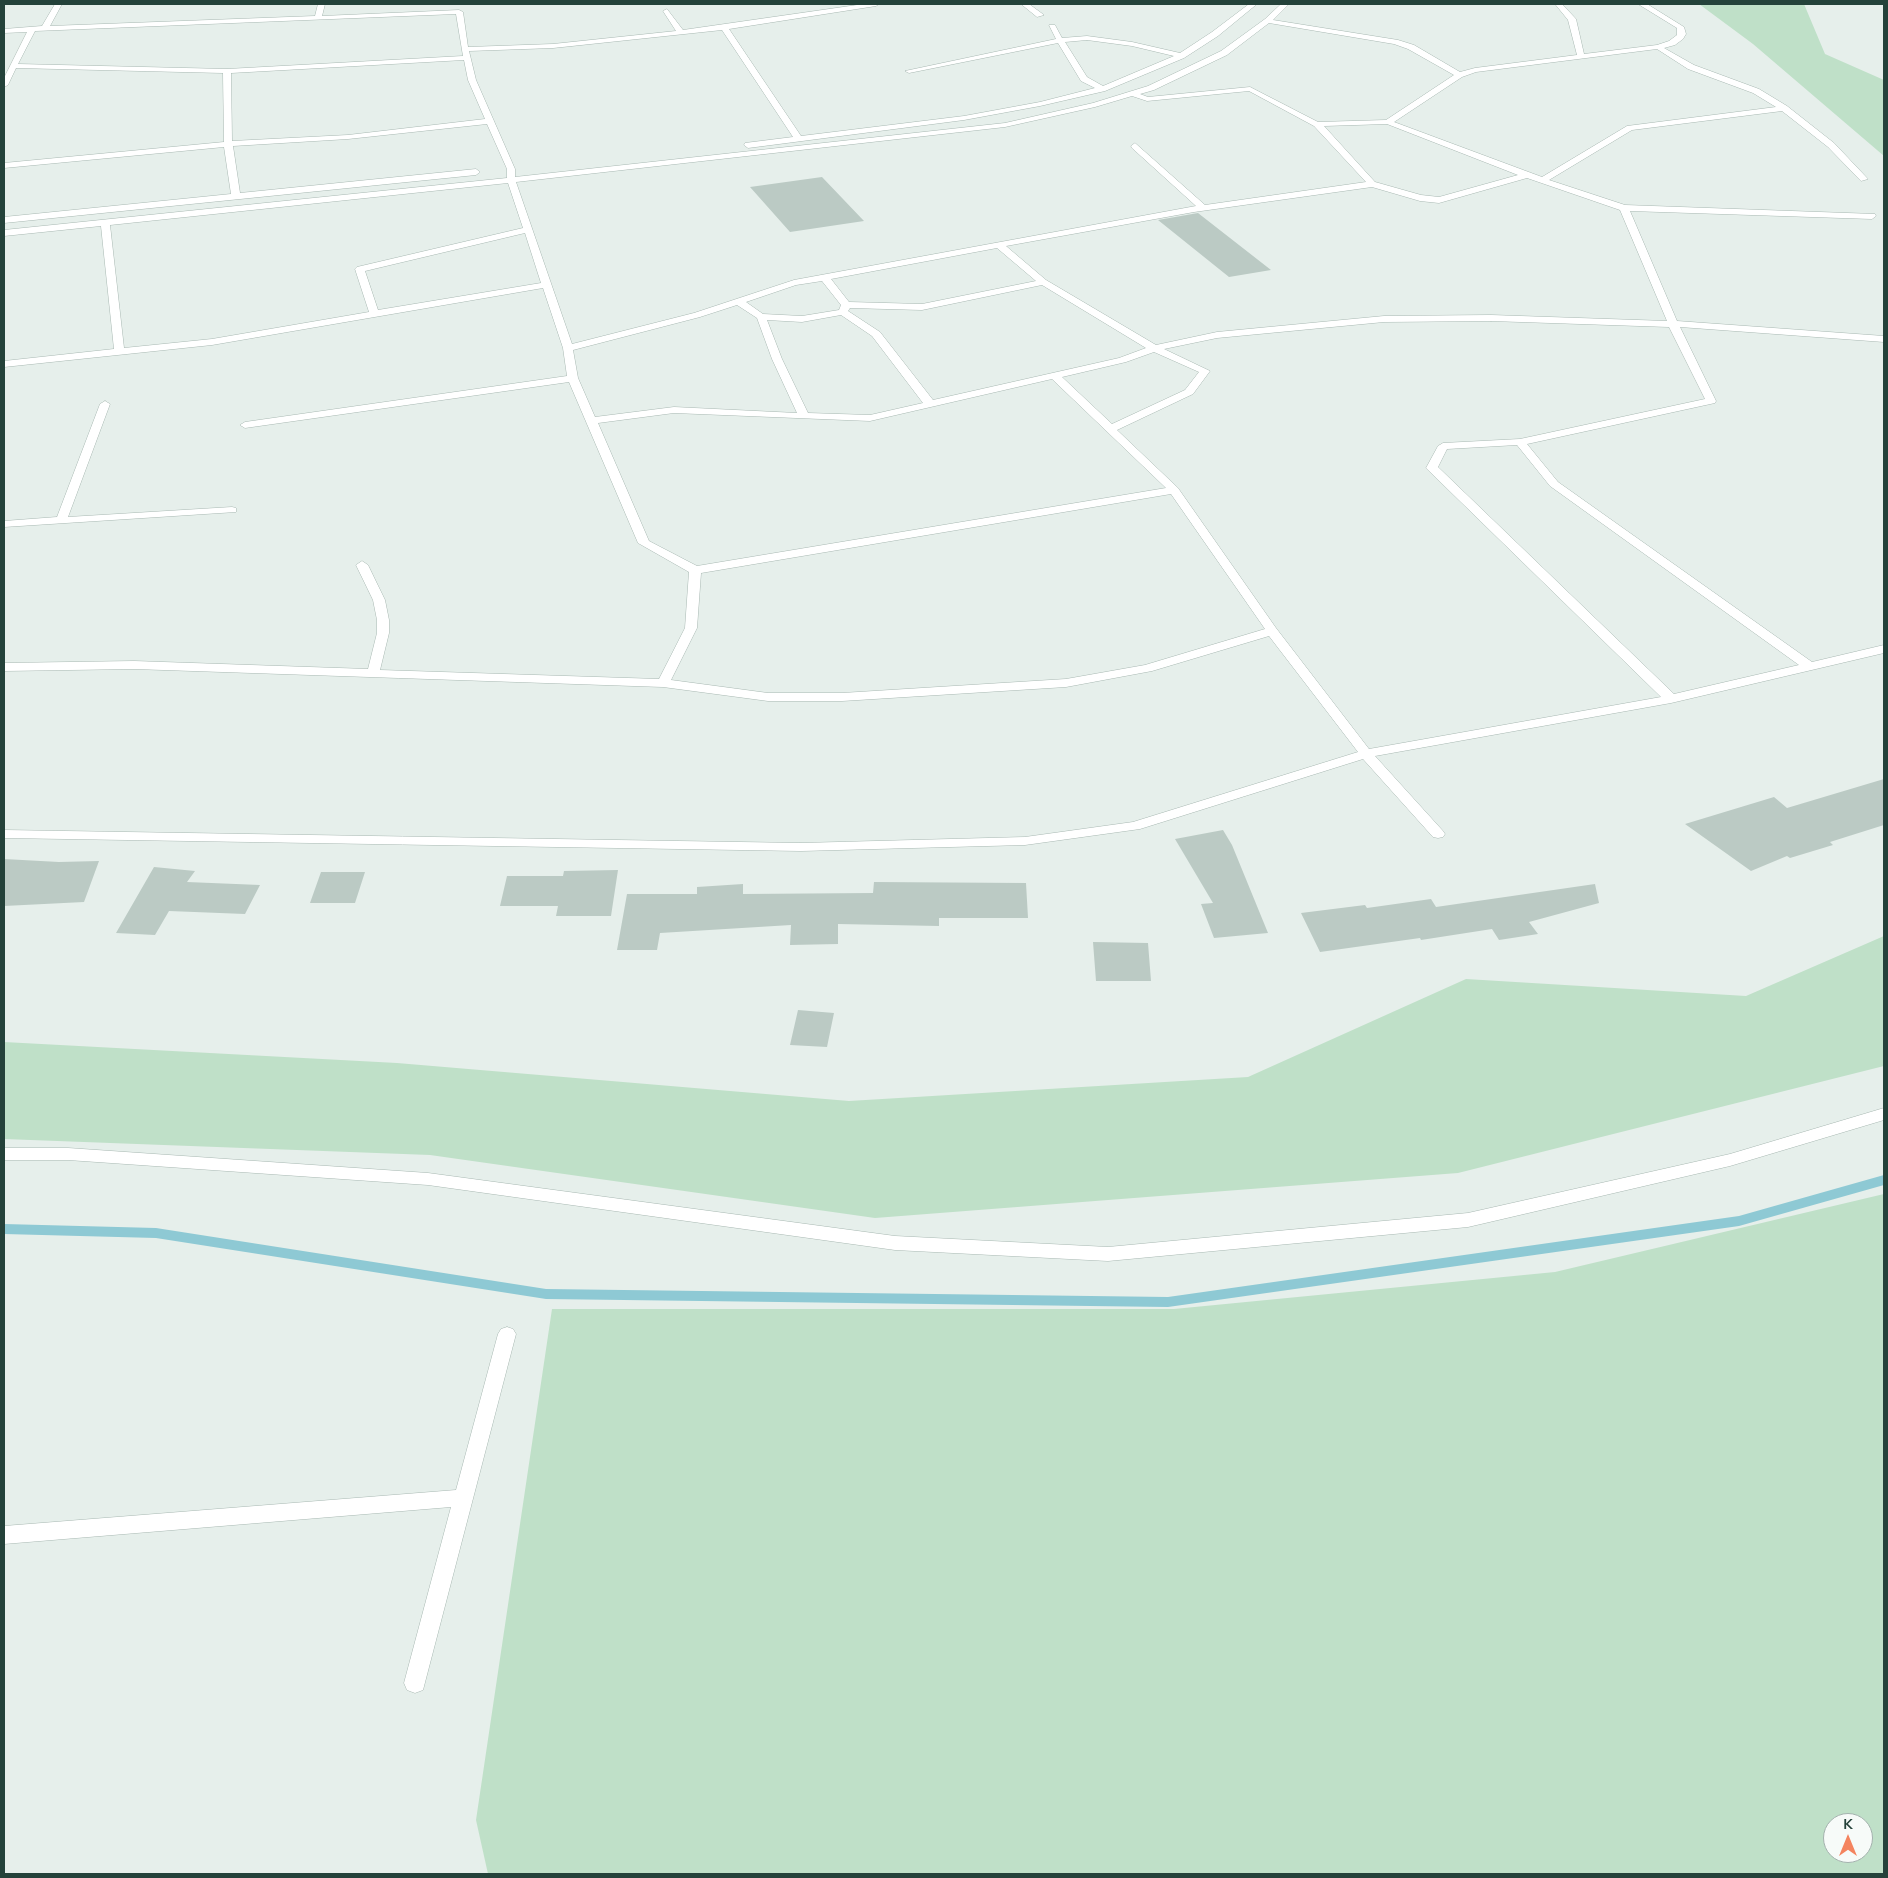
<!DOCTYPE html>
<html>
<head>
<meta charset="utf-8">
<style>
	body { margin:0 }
	#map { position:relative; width:1888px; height:1878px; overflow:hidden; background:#e6efeb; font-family:Mulish,sans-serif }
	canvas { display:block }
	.frame { position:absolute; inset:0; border:5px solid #24423a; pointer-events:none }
	.north { position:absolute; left:1823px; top:1813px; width:50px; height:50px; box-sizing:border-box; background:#f7fbf9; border:1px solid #a3b1ad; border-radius:50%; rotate:0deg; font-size:14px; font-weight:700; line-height:20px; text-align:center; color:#24423a }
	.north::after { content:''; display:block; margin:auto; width:18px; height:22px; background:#f4845f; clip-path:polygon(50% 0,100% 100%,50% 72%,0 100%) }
</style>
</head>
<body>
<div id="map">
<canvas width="1888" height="1878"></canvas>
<div class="frame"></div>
<div class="north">K</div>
</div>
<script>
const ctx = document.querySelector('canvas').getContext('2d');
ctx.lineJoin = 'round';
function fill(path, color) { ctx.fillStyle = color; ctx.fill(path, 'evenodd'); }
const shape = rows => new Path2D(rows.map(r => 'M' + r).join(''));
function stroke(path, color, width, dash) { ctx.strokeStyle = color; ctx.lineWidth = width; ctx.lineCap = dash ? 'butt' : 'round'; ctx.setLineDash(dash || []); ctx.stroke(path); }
fill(shape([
	[1699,4,1804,4,1825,54,1884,80,1884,156,1753,44],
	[1884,936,1884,1066,1458,1173,875,1218,430,1155,4,1139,4,1042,397,1063,849,1101,1248,1077,1466,979,1746,996],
	[1884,1194,1884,1874,488,1874,476,1820,552,1309,1174,1309,1555,1272],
	[1833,1823,1863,1823,1863,1853,1833,1853]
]), '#bfe0c8');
fill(shape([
	[1884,1175,1884,1185,1739,1226,1168,1307,546,1299,156,1238,4,1234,4,1224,156,1228,546,1289,1168,1297,1739,1216,1884,1175]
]), '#8ec9d4');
fill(shape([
	[822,177,864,221,790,232,750,187],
	[1198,213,1271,270,1229,277,1158,220],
	[1884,779,1884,825,1830,842,1833,845,1790,858,1787,856,1751,871,1685,824,1774,797,1787,808],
	[1223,830,1232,845,1268,933,1214,938,1201,904,1213,903,1175,839],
	[4,859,59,862,99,861,84,902,4,906],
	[154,867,195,871,187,882,260,885,245,914,169,911,155,935,116,933],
	[618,870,611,916,556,916,558,906,500,906,507,876,563,876,564,871],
	[321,872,365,872,355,903,310,903],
	[874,882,1026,883,1028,918,939,918,939,926,838,924,838,944,790,945,791,925,660,933,657,950,617,950,627,894,697,894,697,887,743,884,743,894,873,893],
	[1595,884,1599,903,1529,922,1538,934,1499,940,1492,929,1421,940,1420,938,1320,952,1301,913,1365,905,1367,908,1431,899,1436,907],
	[1093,942,1148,943,1151,981,1096,981],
	[798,1010,834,1013,827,1047,790,1045]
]), '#bbcac4');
const minor = shape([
	[55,4,62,4,50,26,315,16,318,4,325,4,322,16,459,10,463,12,468,47,553,44,676,31,663,11,667,9,683,30,864,4,879,4,876,6,729,29,801,136,964,116,1040,102,1095,88,1081,81,1058,43,909,73,905,71,1056,39,1049,25,1055,25,1062,38,1087,36,1132,42,1180,53,1212,32,1249,4,1257,4,1218,36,1184,58,1105,91,1040,106,964,120,748,148,744,145,745,143,793,137,722,30,553,48,469,51,476,80,515,169,515,177,1005,123,1093,103,1148,86,1221,51,1265,19,1281,4,1289,4,1273,20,1398,40,1414,45,1460,72,1475,68,1577,55,1568,20,1555,4,1562,4,1576,19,1584,54,1657,45,1669,41,1677,35,1677,28,1638,4,1647,4,1684,27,1686,34,1683,39,1675,45,1664,48,1694,65,1759,89,1787,106,1834,143,1868,179,1861,181,1828,147,1782,111,1632,130,1549,180,1625,205,1875,214,1876,216,1872,219,1630,211,1677,321,1884,336,1884,342,1680,327,1716,401,1715,403,1527,444,1558,482,1812,662,1884,645,1884,653,1671,703,1375,756,1443,831,1445,834,1443,837,1438,838,1433,837,1363,759,1140,829,1025,845,801,851,4,838,4,830,801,843,1025,837,1133,822,1358,752,1269,636,1152,671,1066,687,842,701,768,701,663,687,134,669,4,671,4,663,134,661,368,669,377,633,377,620,373,600,356,565,362,561,368,565,385,600,389,620,389,633,380,670,659,679,685,628,689,572,638,543,569,382,245,428,240,425,245,422,567,376,563,348,543,288,212,345,4,367,4,361,114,349,101,226,4,236,4,230,507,178,507,169,487,124,348,139,233,146,240,193,476,169,480,172,476,175,4,223,4,217,231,194,224,147,4,168,4,163,224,142,223,73,16,68,8,85,4,87,4,78,27,32,4,33,4,29,42,26,55,4],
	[456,14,463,56,227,69,18,64,35,31,456,14],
	[1269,23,1394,44,1408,49,1454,75,1386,120,1318,122,1250,87,1148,97,1140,94,1154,90,1227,55,1269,23],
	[1087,40,1132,46,1174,56,1103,86,1087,77,1065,42,1087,40],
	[1657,49,1688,69,1753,93,1776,107,1627,126,1542,177,1394,122,1462,77,1476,72,1657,49],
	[464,60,468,80,485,119,348,135,232,141,231,73,464,60],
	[1249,91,1314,126,1366,182,1205,205,1135,143,1131,146,1132,148,1196,206,794,280,694,313,572,344,516,182,1005,127,1095,107,1132,96,1147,101,1249,91],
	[1387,124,1518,175,1439,197,1421,195,1375,182,1324,126,1387,124],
	[1527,178,1620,210,1667,321,1491,315,1384,316,1217,332,1156,345,1046,280,1006,246,1194,212,1372,187,1420,201,1439,203,1527,178],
	[508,183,523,228,357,267,355,269,369,312,212,339,124,348,110,225,508,183],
	[525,233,541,283,378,310,365,271,525,233],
	[997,248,1036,281,922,304,849,302,831,279,997,248],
	[822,281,841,305,839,310,802,316,763,314,746,302,796,285,822,281],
	[1042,285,1146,348,1119,358,933,400,880,332,848,311,850,308,922,310,1042,285],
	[737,305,757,318,772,359,797,413,674,407,595,417,578,378,573,350,700,317,737,305],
	[841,315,872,336,923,403,870,415,808,413,782,359,767,320,802,322,841,315],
	[1491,321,1669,327,1705,399,1520,439,1443,443,1438,446,1426,468,1661,697,1369,749,1276,628,1178,488,1117,430,1193,394,1210,371,1164,349,1217,338,1384,322,1491,321],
	[1154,352,1199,372,1185,390,1112,424,1062,377,1126,362,1154,352],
	[1052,379,1166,488,697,566,649,541,598,423,674,413,870,421,1052,379],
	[1517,445,1550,486,1799,665,1674,694,1438,467,1447,449,1517,445],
	[1171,494,1265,629,1145,665,1066,679,842,693,768,693,671,680,697,628,701,573,1171,494],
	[1021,4,1029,4,1044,15,1037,17,1021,4],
	[105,401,110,404,68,517,232,507,236,508,236,512,4,527,4,521,57,517,100,404,105,401],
	[1884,1108,1884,1120,1730,1166,1468,1227,1108,1261,895,1250,428,1185,68,1160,4,1160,4,1148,68,1148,428,1173,895,1236,1108,1247,1468,1213,1730,1154,1884,1108],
	[507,1327,513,1329,516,1334,423,1690,415,1693,407,1690,404,1683,451,1507,4,1544,4,1526,456,1490,498,1334,501,1329,507,1327]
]);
stroke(minor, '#a8b8b2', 1);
fill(minor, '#fff');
</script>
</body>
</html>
